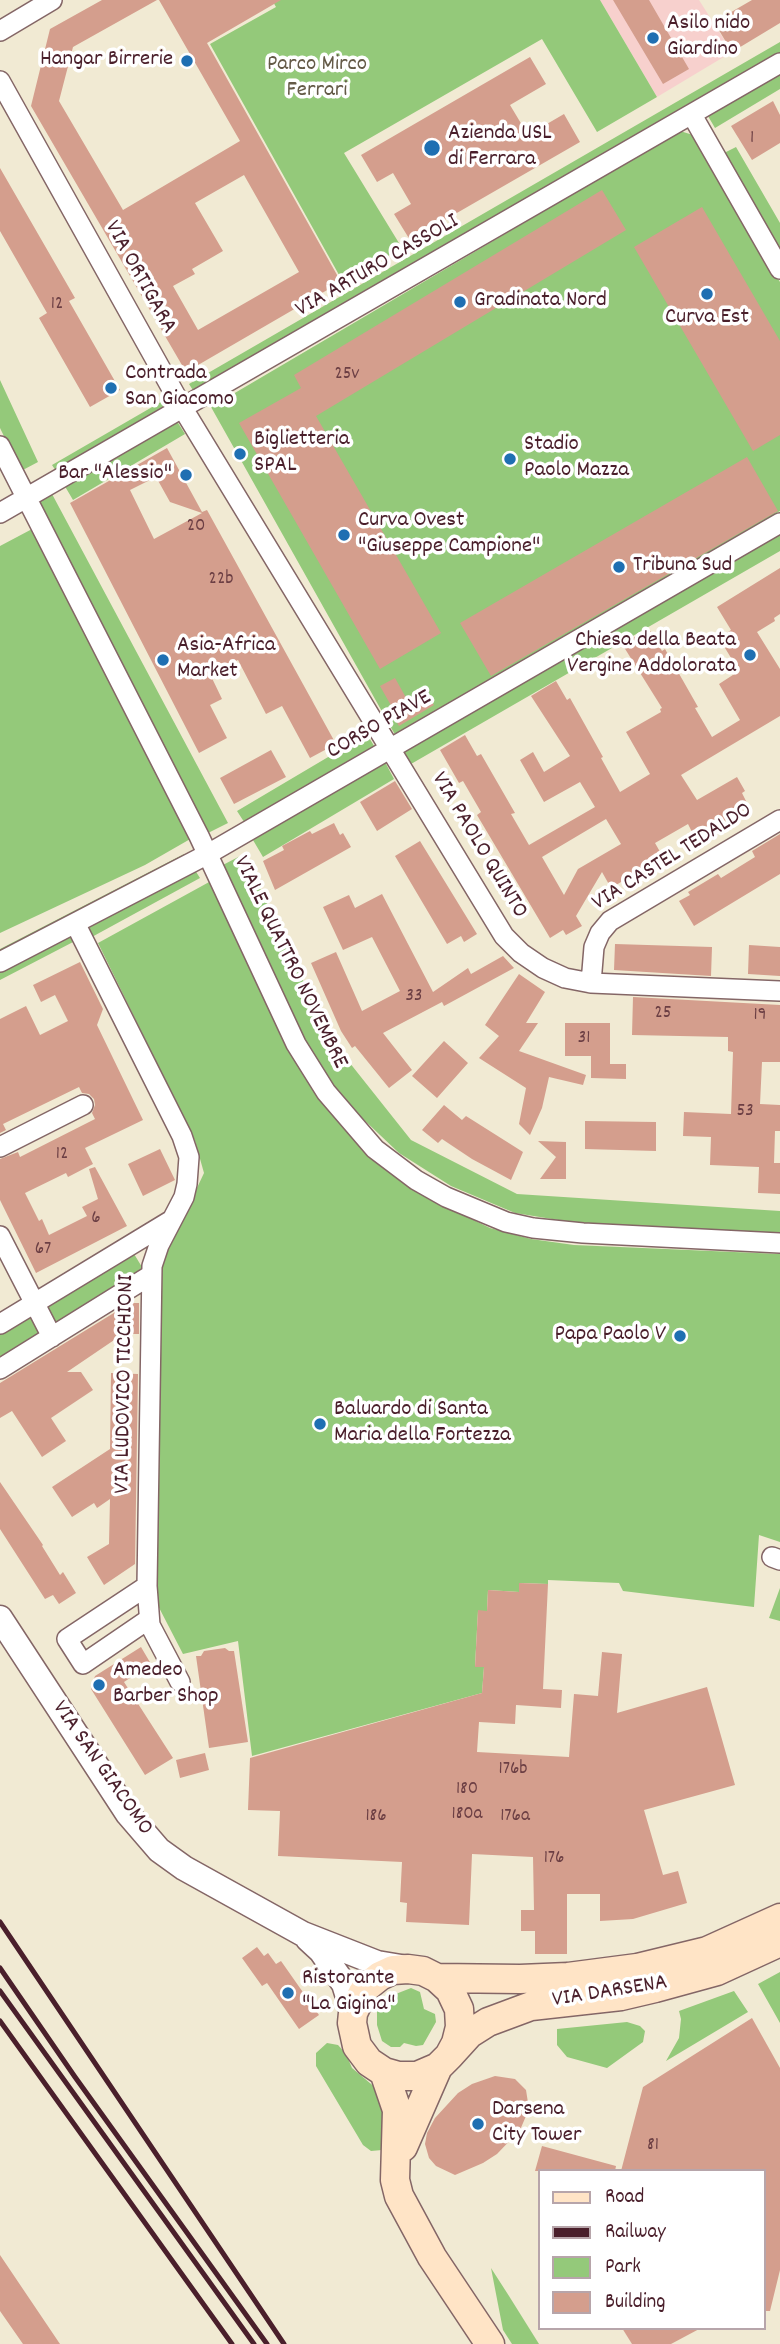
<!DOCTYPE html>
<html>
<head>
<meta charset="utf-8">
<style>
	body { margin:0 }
	#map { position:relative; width:780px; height:2344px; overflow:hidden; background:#f1ead3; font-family:Dekko,sans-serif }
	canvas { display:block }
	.legend { position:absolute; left:538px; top:2169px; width:228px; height:161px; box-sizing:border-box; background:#fff; border:2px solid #b7a5aa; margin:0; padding:9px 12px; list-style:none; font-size:21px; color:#4a1f2b }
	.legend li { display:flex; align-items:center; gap:14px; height:35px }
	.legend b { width:35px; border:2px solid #b7a5aa }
</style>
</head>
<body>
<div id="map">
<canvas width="780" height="2344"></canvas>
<ul class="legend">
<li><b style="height:9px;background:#ffe4c6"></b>Road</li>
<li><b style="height:9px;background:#4a1f2b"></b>Railway</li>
<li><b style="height:19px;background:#94c97a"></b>Park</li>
<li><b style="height:19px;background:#d49e8d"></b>Building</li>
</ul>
</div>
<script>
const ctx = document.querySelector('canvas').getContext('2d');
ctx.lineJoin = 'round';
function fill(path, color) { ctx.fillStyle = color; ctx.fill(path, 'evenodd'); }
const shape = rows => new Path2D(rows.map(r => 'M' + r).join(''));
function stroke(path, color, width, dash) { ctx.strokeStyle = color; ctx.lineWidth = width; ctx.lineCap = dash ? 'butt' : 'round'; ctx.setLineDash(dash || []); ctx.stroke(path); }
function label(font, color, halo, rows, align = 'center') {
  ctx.font = font + ' Dekko,sans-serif'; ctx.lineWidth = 7; ctx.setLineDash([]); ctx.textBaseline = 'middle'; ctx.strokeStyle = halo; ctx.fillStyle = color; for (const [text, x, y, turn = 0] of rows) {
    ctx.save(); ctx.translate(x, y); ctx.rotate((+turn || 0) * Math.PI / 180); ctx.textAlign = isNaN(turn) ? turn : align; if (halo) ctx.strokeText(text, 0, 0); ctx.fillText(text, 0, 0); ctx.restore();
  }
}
fill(shape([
	[600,0,699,0,732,52,657,97]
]), '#f7d0cd');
fill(shape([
	[272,0,600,0,657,97,597,132,542,39,344,153,402,248,343,282,210,44,276,7],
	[780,42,780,59,196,395,189,384],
	[780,67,780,89,715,128,705,111],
	[680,131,693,135,780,282,780,511,398,740,211,407],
	[736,147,780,223,780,255,722,154],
	[0,380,38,462,21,471,0,428],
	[166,399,171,409,58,474,52,465],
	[175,418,185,434,73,500,63,483],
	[52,494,228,823,208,833,35,505],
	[34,528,192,838,145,865,0,933,0,546],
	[780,529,780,551,411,764,403,750],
	[367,734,377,751,248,828,237,811],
	[385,762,394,779,263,857,253,840],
	[184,854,188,860,0,957,0,949],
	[244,854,330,1038,411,1140,517,1194,780,1211,780,1235,583,1224,515,1213,451,1186,399,1153,342,1099,302,1041,219,867],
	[193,867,200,878,90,938,84,926],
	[211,881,316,1092,447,1207,490,1228,531,1239,574,1245,780,1254,780,1542,759,1535,754,1607,623,1591,619,1583,548,1580,548,1584,520,1583,519,1592,488,1590,487,1611,478,1611,475,1666,484,1667,482,1693,252,1756,238,1641,183,1654,153,1596,158,1271,204,1173,195,1141,98,943],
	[71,934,75,941,0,980,0,971],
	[131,1249,145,1272,56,1327,42,1304],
	[28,1313,43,1337,0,1363,0,1330],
	[780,1588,780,1621,769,1618],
	[780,1972,780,2023,758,1984],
	[411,1988,420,1992,424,2009,435,2014,436,2022,423,2045,416,2046,404,2043,400,2047,391,2047,382,2041,377,2025,377,2005,383,1999],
	[734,1991,748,2012,666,2061,679,2038,681,2019,679,2011],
	[627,2022,640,2026,645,2031,643,2042,607,2068,567,2057,557,2045,557,2029],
	[327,2043,338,2045,346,2054,352,2068,377,2089,386,2110,385,2141,382,2150,371,2151,363,2145,316,2066,316,2053],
	[491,2268,509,2296,539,2344,512,2344,503,2330]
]), '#94c97a');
fill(shape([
	[102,0,157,0,73,47,59,101,123,210,240,141,159,0,281,0,207,43,341,282,186,372,31,106,50,29],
	[244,175,299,272,198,330,173,286,195,274,192,269,223,251,195,203],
	[613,0,649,0,689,69,663,84],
	[752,0,780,0,780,23,732,52,714,22],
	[530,57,546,84,510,105,528,135,564,114,580,142,410,240,394,214,411,204,393,173,377,182,361,155],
	[773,101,780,115,780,143,752,160,731,126],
	[0,168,75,298,69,301,120,390,90,407,39,318,47,313,0,231],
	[602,190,626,230,316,416,441,633,380,669,239,423,301,388,294,375],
	[702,207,780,341,780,435,753,451,634,247],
	[167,448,202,512,207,510,336,744,310,758,282,706,266,714,238,660,210,674,222,699,210,705,227,738,199,753,70,503],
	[156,477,170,502,202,513,154,539,130,490],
	[747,457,778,511,491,676,460,623],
	[780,568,780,614,774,618,775,621,757,632,780,669,780,716,681,775,697,800,737,777,745,791,742,793,749,807,695,838,688,824,655,843,663,857,611,888,602,872,576,916,582,926,566,935,563,930,550,938,477,815,481,812,463,781,459,783,440,750,465,735,477,756,481,754,515,813,511,814,529,845,595,807,580,782,544,802,520,760,533,752,544,772,570,756,531,696,556,681,567,700,570,698,603,757,601,758,620,792,650,774,626,732,661,712,660,709,662,708,622,644,649,629,662,651,665,649,698,707,695,708,712,737,740,720,719,684,739,671,725,648,730,644,724,635,731,630,717,607],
	[606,819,621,844,578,869,564,895,542,857],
	[395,678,409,703,426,693,434,705,399,726,390,711,393,709,380,686],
	[271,750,286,777,234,804,220,778],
	[395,781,412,809,377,831,360,802],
	[334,823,340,835,343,833,351,847,275,890,263,861,284,850,282,846,310,831,312,834],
	[780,834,780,874,694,926,679,901,690,895,688,892,718,874,721,878,755,857,752,851],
	[420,841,477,934,464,942,461,936,447,944,395,856],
	[382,894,433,992,468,968,471,974,503,956,514,968,444,1006,442,1002,383,1033,412,1070,389,1088,355,1046,352,1048,341,1031,311,963,336,952,362,1011,400,991,372,937,343,950,323,907,349,895,355,908],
	[615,944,712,947,711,976,614,970],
	[749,945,780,947,780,976,748,974],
	[80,962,103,1009,97,1025,143,1120,85,1148,93,1164,68,1177,66,1173,25,1193,39,1221,42,1219,49,1235,87,1216,82,1207,98,1199,89,1169,95,1167,127,1226,36,1273,0,1200,0,1159,18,1152,20,1157,95,1119,92,1113,95,1105,94,1099,89,1094,82,1093,79,1087,3,1124,6,1130,0,1133,0,1019,26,1006,40,1035,68,1021,55,995,41,1002,33,985],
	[519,974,545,992,526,1023,538,1023,519,1051,586,1075,583,1085,549,1077,542,1108,530,1135,519,1124,526,1088,479,1058,499,1036,485,1025],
	[633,997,780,1005,780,1062,762,1062,760,1104,780,1105,780,1131,775,1131,774,1163,780,1163,780,1194,758,1193,759,1167,710,1165,711,1137,683,1136,684,1112,731,1114,733,1052,728,1051,728,1037,632,1035],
	[565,1023,610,1023,610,1064,626,1064,626,1079,591,1078,591,1056,565,1056],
	[444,1041,468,1063,437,1098,412,1076],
	[444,1105,462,1120,466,1116,523,1152,511,1180,472,1159,442,1139,438,1143,422,1130],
	[585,1121,656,1122,656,1151,585,1149],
	[538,1141,566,1142,566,1179,540,1179,556,1157],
	[160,1149,175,1180,143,1196,128,1164],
	[130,1303,139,1303,139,1334,123,1334,67,1372,81,1372,93,1390,51,1418,66,1441,42,1457,12,1411,0,1418,0,1383],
	[111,1373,138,1374,135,1564,104,1585,87,1557,109,1544,110,1499,97,1508,94,1503,72,1517,52,1487,110,1449],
	[0,1482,43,1545,42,1546,60,1575,63,1572,76,1593,59,1604,53,1595,45,1599,0,1529],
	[519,1583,548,1584,543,1689,562,1690,561,1708,516,1705,515,1724,479,1722,477,1752,569,1757,574,1694,598,1696,602,1652,622,1654,617,1713,707,1687,735,1785,644,1810,663,1875,678,1871,687,1903,633,1919,600,1921,600,1894,567,1894,567,1954,535,1954,535,1931,521,1931,521,1910,534,1910,533,1857,472,1854,469,1925,406,1922,407,1903,400,1902,402,1862,278,1856,280,1811,248,1810,250,1758,482,1693,484,1667,475,1667,478,1610,487,1611,488,1590,519,1592],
	[141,1647,151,1664,124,1682,173,1758,145,1775,91,1689,95,1676],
	[225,1648,229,1651,234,1651,248,1742,209,1748,196,1656,201,1656,204,1651],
	[205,1753,209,1770,180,1778,176,1760],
	[257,1947,264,1956,268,1953,276,1964,281,1961,319,2015,299,2029,267,1983,262,1986,242,1958],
	[752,2018,780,2068,780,2270,770,2311,764,2311,764,2171,621,2171,643,2087],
	[495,2076,515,2079,526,2090,529,2109,520,2130,497,2154,483,2163,455,2175,436,2166,429,2158,425,2144,427,2133,435,2118,458,2093,472,2084],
	[542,2146,616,2166,615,2171,535,2171],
	[0,2255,60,2344,23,2344,0,2311],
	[622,2328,701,2328,671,2344,632,2344]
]), '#d49e8d');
const minor = shape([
	[0,31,52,0],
	[0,81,182,407,504,936,521,953,543,968,565,978,591,983,780,991],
	[692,115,780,269],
	[0,446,199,836,296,1044,326,1092,375,1149,416,1180,446,1197,506,1222,533,1228,583,1233,780,1243],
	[0,513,780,63],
	[75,923,182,1136,189,1157,187,1184,184,1197,159,1245,152,1266,147,1586],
	[0,962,208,854,780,523],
	[591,983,594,947,600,933,610,921,780,820],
	[0,1147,83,1105],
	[0,1236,52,1337],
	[0,1324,170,1221],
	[0,1369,151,1275],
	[772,1557,780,1560],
	[149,1619,83,1664,67,1639,147,1586,150,1625,180,1682]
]);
const tertiary = shape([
	[0,1618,128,1814,159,1850,184,1868,303,1934,377,1963,407,1968],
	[308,1939,321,1951,344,1984,353,2013]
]);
const secondary = shape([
	[437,1978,520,1979,568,1977,637,1968,707,1951,780,1918],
	[449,2056,456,2043,460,2027,459,2009,450,1990,437,1978,423,1971,408,1969,393,1970,380,1976,365,1988,353,2013,352,2023,357,2046,369,2062,384,2072,398,2076,417,2076,438,2067,449,2056,469,2034,488,2022,531,2006,621,1996,655,1988,717,1971,780,1942],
	[384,2072,397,2110,395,2180,399,2196,432,2257,490,2344],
	[403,2147,438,2067]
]);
stroke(minor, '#846666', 22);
stroke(tertiary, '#846666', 27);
stroke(secondary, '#846666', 31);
stroke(minor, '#fff', 19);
stroke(tertiary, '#fff', 24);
stroke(secondary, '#ffe4c6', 28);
stroke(shape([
	[0,1922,284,2344],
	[0,1968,75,2077,267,2344],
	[0,1991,254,2344],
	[0,2021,232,2344]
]), '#4a1f2b', 5);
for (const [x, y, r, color] of [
	[653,38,7,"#1f6fb2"],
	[187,61,7,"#1f6fb2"],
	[432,148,9,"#1f6fb2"],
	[707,294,7,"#1f6fb2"],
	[460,302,7,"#1f6fb2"],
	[111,388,7,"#1f6fb2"],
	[240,454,7,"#1f6fb2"],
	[510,459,7,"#1f6fb2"],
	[186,475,7,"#1f6fb2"],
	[344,535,7,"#1f6fb2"],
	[619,567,7,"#1f6fb2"],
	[750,655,7,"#1f6fb2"],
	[163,660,7,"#1f6fb2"],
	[680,1336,7,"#1f6fb2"],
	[320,1424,7,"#1f6fb2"],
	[99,1685,7,"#1f6fb2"],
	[288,1993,7,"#1f6fb2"],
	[478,2124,7,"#1f6fb2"]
]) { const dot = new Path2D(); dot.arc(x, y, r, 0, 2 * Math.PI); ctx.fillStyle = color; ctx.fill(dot); stroke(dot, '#fff', 2.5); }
label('19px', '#6c3f44', null, [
	["1",752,139],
	["12",57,305],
	["25v",347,375],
	["20",196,527],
	["22b",221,580],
	["33",414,997],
	["25",663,1014],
	["19",760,1016],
	["31",584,1039],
	["53",745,1112],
	["12",62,1155],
	["6",96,1219],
	["67",43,1250],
	["176b",513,1770],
	["180",467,1790],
	["180a",467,1815],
	["186",376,1817],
	["176a",515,1817],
	["176",554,1859],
	["81",653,2146]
]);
label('23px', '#4a1f2b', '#fff', [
	["Asilo nido",667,25],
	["Giardino",667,51],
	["Hangar Birrerie",173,61,"right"],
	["Azienda USL",448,135],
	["di Ferrara",448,161],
	["Gradinata Nord",474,302],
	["Curva Est",707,319,"center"],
	["Contrada",125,375],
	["San Giacomo",125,401],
	["Biglietteria",254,441],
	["SPAL",254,467],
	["Stadio",524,446],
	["Paolo Mazza",524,472],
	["Bar \"Alessio\"",172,475,"right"],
	["Curva Ovest",358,522],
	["\"Giuseppe Campione\"",358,548],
	["Tribuna Sud",633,567],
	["Chiesa della Beata",736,642,"right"],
	["Vergine Addolorata",736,668,"right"],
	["Asia-Africa",177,647],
	["Market",177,673],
	["Papa Paolo V",666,1336,"right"],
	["Baluardo di Santa",334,1411],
	["Maria della Fortezza",334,1437],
	["Amedeo",113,1672],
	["Barber Shop",113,1698],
	["Ristorante",302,1980],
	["\"La Gigina\"",302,2006],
	["Darsena",492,2111],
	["City Tower",492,2137]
], 'left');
label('23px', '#645a47', '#fff', [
	["Parco Mirco",317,66],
	["Ferrari",317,92]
]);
label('23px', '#4a1f2b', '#fff', [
	["VIA ARTURO CASSOLI",378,267,-30],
	["VIA ORTIGARA",139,278,61],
	["CORSO PIAVE",380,726,-30],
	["VIA PAOLO QUINTO",478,846,59],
	["VIA CASTEL TEDALDO",673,858,-32],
	["VIALE QUATTRO NOVEMBRE",289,963,64],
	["VIA LUDOVICO TICCHIONI",126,1384,-89],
	["VIA SAN GIACOMO",101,1769,55],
	["VIA DARSENA",610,1993,-9]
]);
</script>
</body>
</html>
